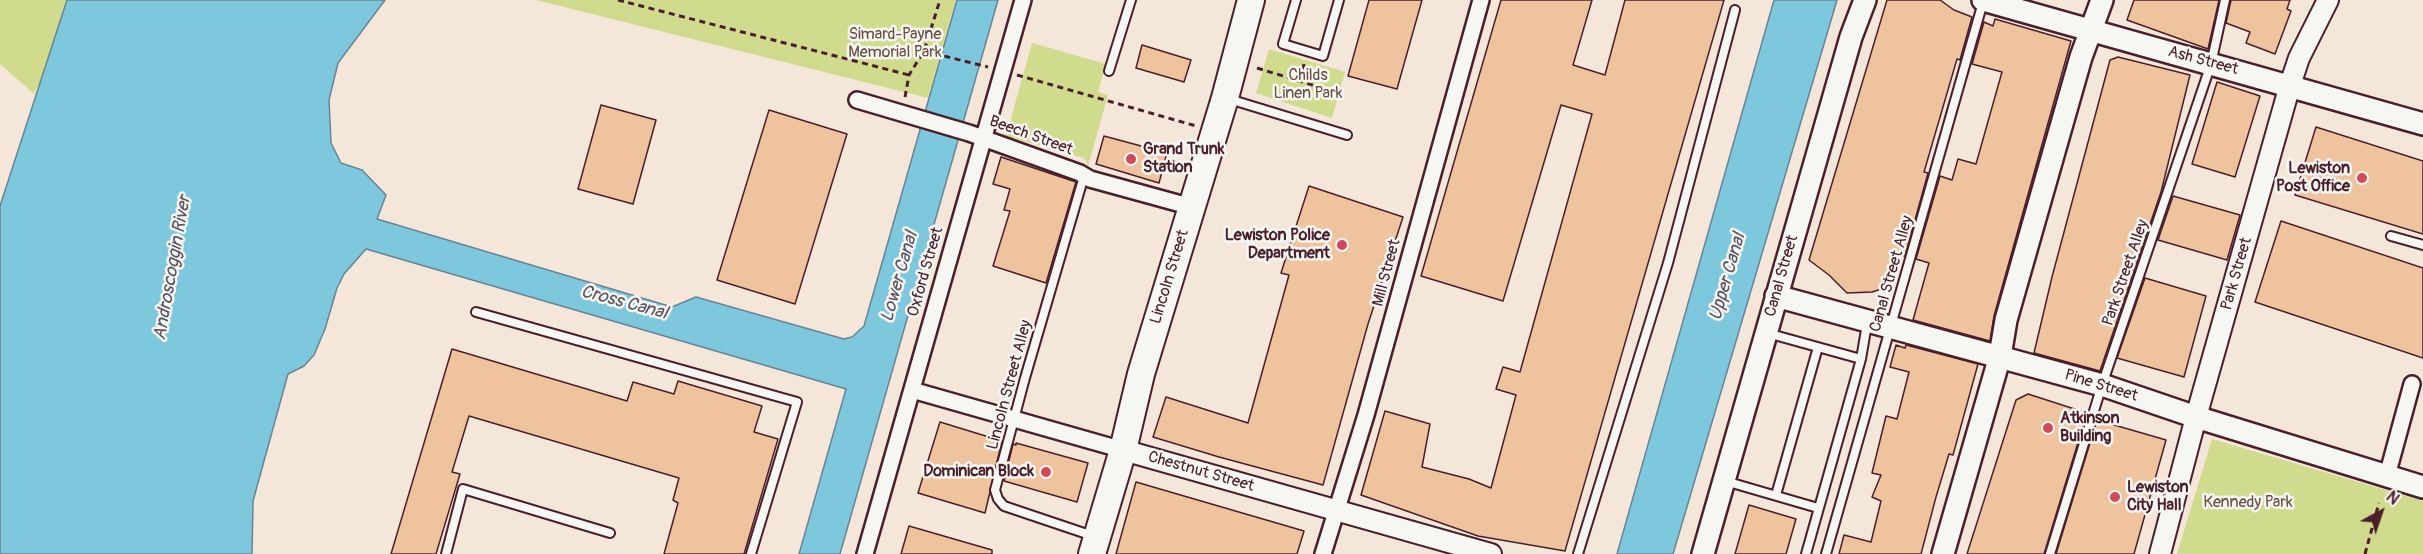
<!DOCTYPE html>
<html>
<head>
<meta charset="utf-8">
<style>
	body { margin:0 }
	#map { position:relative; width:2423px; height:554px; overflow:hidden; background:#f4e7d9; font-family:Pangolin,sans-serif }
	canvas { display:block }
	.north { position:absolute; left:2351px; top:482px; width:60px; height:60px; -webkit-text-stroke:4px #f6f6f2; paint-order:stroke; rotate:40deg; font-size:16px; font-weight:700; line-height:24px; text-align:center; color:#4a1f2b }
	.north::after { content:''; display:block; margin:auto; width:21px; height:27px; background:#4a1f2b; clip-path:polygon(50% 0,100% 100%,50% 72%,0 100%) }
</style>
</head>
<body>
<div id="map">
<canvas width="2423" height="554"></canvas>
<div class="north">N</div>
</div>
<script>
const ctx = document.querySelector('canvas').getContext('2d');
ctx.lineJoin = 'round';
function fill(path, color) { ctx.fillStyle = color; ctx.fill(path, 'evenodd'); }
const shape = rows => new Path2D(rows.map(r => 'M' + r).join(''));
function stroke(path, color, width, dash) { ctx.strokeStyle = color; ctx.lineWidth = width; ctx.lineCap = dash ? 'butt' : 'round'; ctx.setLineDash(dash || []); ctx.stroke(path); }
function label(font, color, halo, rows, align = 'center') {
  ctx.font = font + ' Pangolin,sans-serif'; ctx.lineWidth = 5; ctx.setLineDash([]); ctx.textBaseline = 'middle'; ctx.strokeStyle = halo; ctx.fillStyle = color; for (const [text, x, y, turn = 0] of rows) {
    ctx.save(); ctx.translate(x, y); ctx.rotate((+turn || 0) * Math.PI / 180); ctx.textAlign = isNaN(turn) ? turn : align; if (halo) ctx.strokeText(text, 0, 0); ctx.fillText(text, 0, 0); ctx.restore();
  }
}
fill(shape([
	[0,0,80,0,34,94,0,64],
	[536,0,956,0,928,98],
	[1032,43,1106,64,1098,92,1108,95,1088,166,1084,158,1006,136],
	[1269,49,1345,72,1332,118,1256,93],
	[2212,439,2423,501,2423,554,2177,554]
]), '#d0db8e');
const water = shape([
	[67,0,385,0,338,63,329,100,331,143,341,163,362,170,386,195,377,219,672,307,696,297,844,339,852,337,864,326,957,0,998,0,840,554,799,554,846,389,366,249,344,274,337,288,325,329,314,355,304,366,288,374,253,501,252,554,0,554,0,206,67,0],
	[1774,0,1837,0,1673,554,1617,554,1774,0]
]);
fill(water, '#7dc8dd');
stroke(water, '#698496', 1.5);
const building = shape([
	[1369,0,1422,0,1397,89,1348,76,1369,0],
	[1501,0,1592,0,1573,65,1605,75,1625,0,1724,0,1565,551,1478,536,1361,495,1385,411,1430,424,1422,467,1469,479,1491,488,1516,395,1496,389,1503,367,1520,372,1592,114,1561,105,1503,301,1421,276,1501,0],
	[1887,0,1940,0,1954,10,1972,17,1960,60,1957,59,1924,172,1928,173,1905,256,1900,255,1891,286,1872,292,1847,293,1829,275,1809,260,1887,0],
	[2134,0,2219,0,2208,49,2127,20,2134,0],
	[2231,0,2290,0,2287,9,2291,11,2275,54,2246,43,2250,32,2226,23,2231,0],
	[1995,19,2071,41,1994,316,1990,341,1913,320,1929,263,1916,259,1940,176,1952,180,1958,159,1976,164,2002,72,1972,64,1984,22,1993,26,1995,19],
	[1142,45,1191,60,1184,82,1136,68,1142,45],
	[2118,57,2190,75,2161,192,2100,371,2034,353,2052,277,2110,60,2118,57],
	[2217,82,2260,96,2235,177,2192,164,2217,82],
	[601,105,656,120,633,204,578,189,601,105],
	[769,110,847,134,795,304,717,280,769,110],
	[2316,127,2423,161,2423,234,2295,195,2316,127],
	[1104,136,1167,153,1159,183,1096,164,1104,136],
	[1001,157,1076,182,1046,283,993,266,1010,211,1004,210,1010,189,993,184,1001,157],
	[1309,186,1403,217,1368,324,1323,485,1219,457,1153,437,1166,397,1248,423,1289,275,1281,273,1309,186],
	[2173,196,2240,215,2227,260,2158,240,2173,196],
	[2281,221,2423,268,2423,358,2255,302,2281,221],
	[2145,278,2206,296,2184,377,2117,358,2145,278],
	[1896,345,1905,348,1906,345,1978,364,1953,455,1949,454,1936,497,1921,554,1839,554,1844,535,1871,542,1881,501,1872,497,1881,475,1872,473,1886,416,1897,419,1909,372,1890,367,1896,345],
	[452,349,627,401,633,382,674,394,678,381,762,406,754,432,778,439,744,554,664,554,678,503,673,500,679,478,469,416,452,472,460,474,436,554,391,554,452,349],
	[2028,394,2087,413,2044,554,1967,554,2016,400,2028,394],
	[2097,420,2166,440,2134,554,2056,554,2097,420],
	[940,422,1002,441,985,513,918,493,940,422],
	[1016,443,1088,463,1077,502,1004,481,1013,444,1016,445,1016,443],
	[1136,482,1304,531,1297,554,1116,554,1136,482],
	[1749,505,1796,519,1786,554,1735,554,1749,505],
	[909,526,992,550,992,554,901,554,909,526]
]);
fill(building, '#efc39e');
stroke(building, '#4a1f2b', 1.5);
const service = shape([
	[1296,0,1283,44,1323,56,1339,0],
	[1109,71,1131,0],
	[1229,99,1347,135],
	[1084,176,1025,378,995,490,998,499,1004,506,1093,536],
	[2391,236,2423,245],
	[476,312,797,402,751,554],
	[1767,333,1861,359],
	[1725,481,1818,508],
	[1776,495,1818,347],
	[446,554,463,489,610,533],
	[1578,554,1668,263,1735,10],
	[1806,554,1861,359,1867,324],
	[1826,554,1983,2],
	[2050,554,2102,385,2211,64,2225,0]
]);
const minor = shape([
	[857,100,969,133,1080,173,1090,179,1192,207],
	[912,390,1123,450],
	[2387,476,2412,384],
	[865,554,1023,0],
	[1323,554,1366,415,1481,0]
]);
const tertiary = shape([
	[1123,450,1491,554],
	[2160,554,2196,417,2290,85,2299,58,2328,0]
]);
const secondary = shape([
	[1983,0,2423,124],
	[1776,296,2102,385,2196,417,2423,487],
	[1703,554,1851,37,1865,0],
	[1943,554,2000,356,2006,320,2081,57,2102,0]
]);
const trunk = shape([
	[1092,554,1123,450,1141,374,1225,98,1251,0]
]);
stroke(service, '#4a1f2b', 12);
stroke(minor, '#4a1f2b', 20);
stroke(tertiary, '#4a1f2b', 24);
stroke(secondary, '#4a1f2b', 26);
stroke(trunk, '#4a1f2b', 30);
stroke(shape([
	[618,0,909,75],
	[924,51,988,67],
	[1257,68,1339,93],
	[1017,75,1196,126],
	[1300,80,1304,64],
	[905,97,909,75,924,51,940,0],
	[2365,554,2379,503]
]), '#4a1f2b', 3, [6, 4.5]);
stroke(service, '#f6f6f2', 8);
stroke(minor, '#f6f6f2', 15);
stroke(tertiary, '#f6f6f2', 20);
stroke(secondary, '#f6f6f2', 21);
stroke(trunk, '#f6f6f2', 26);
for (const [x, y, r, color] of [
	[1131,159,6,"#d1495b"],
	[2362,178,6,"#d1495b"],
	[1342,245,6,"#d1495b"],
	[2048,428,6,"#d1495b"],
	[1046,472,6,"#d1495b"],
	[2115,497,6,"#d1495b"]
]) { const dot = new Path2D(); dot.arc(x, y, r, 0, 2 * Math.PI); ctx.fillStyle = color; ctx.fill(dot); stroke(dot, '#f6f6f2', 2); }
label('16px', '#6c4e44', '#f6f6f2', [
	["Simard-Payne",895,35],
	["Memorial Park",895,53],
	["Childs",1308,76],
	["Linen Park",1308,94],
	["Kennedy Park",2248,503]
]);
label('16px', '#4a1f2b', '#f6f6f2', [
	["Ash Street",2203,61,15],
	["Beech Street",1031,136,20],
	["Oxford Street",926,272,-74],
	["Mill Street",1387,273,-75],
	["Park Street Alley",2126,273,-71],
	["Canal Street Alley",1892,274,-74],
	["Park Street",2237,274,-74],
	["Canal Street",1782,276,-74],
	["Lincoln Street",1170,277,-73],
	["Lincoln Street Alley",1010,385,-75],
	["Pine Street",2101,386,17],
	["Chestnut Street",1201,472,16]
]);
label('bold 16px', '#4a1f2b', '#f6f6f2', [
	["Grand Trunk",1143,150],
	["Station",1143,168],
	["Lewiston",2350,169,"right"],
	["Post Office",2350,187,"right"],
	["Lewiston Police",1330,236,"right"],
	["Department",1330,254,"right"],
	["Atkinson",2060,419],
	["Building",2060,437],
	["Dominican Block",1034,472,"right"],
	["Lewiston",2127,488],
	["City Hall",2127,506]
], 'left');
label('italic 18px', '#595260', '#f6f6f2', [
	["Androscoggin River",173,268,-80],
	["Lower Canal",900,277,-74],
	["Upper Canal",1728,277,-74],
	["Cross Canal",624,303,15]
]);
</script>
</body>
</html>
